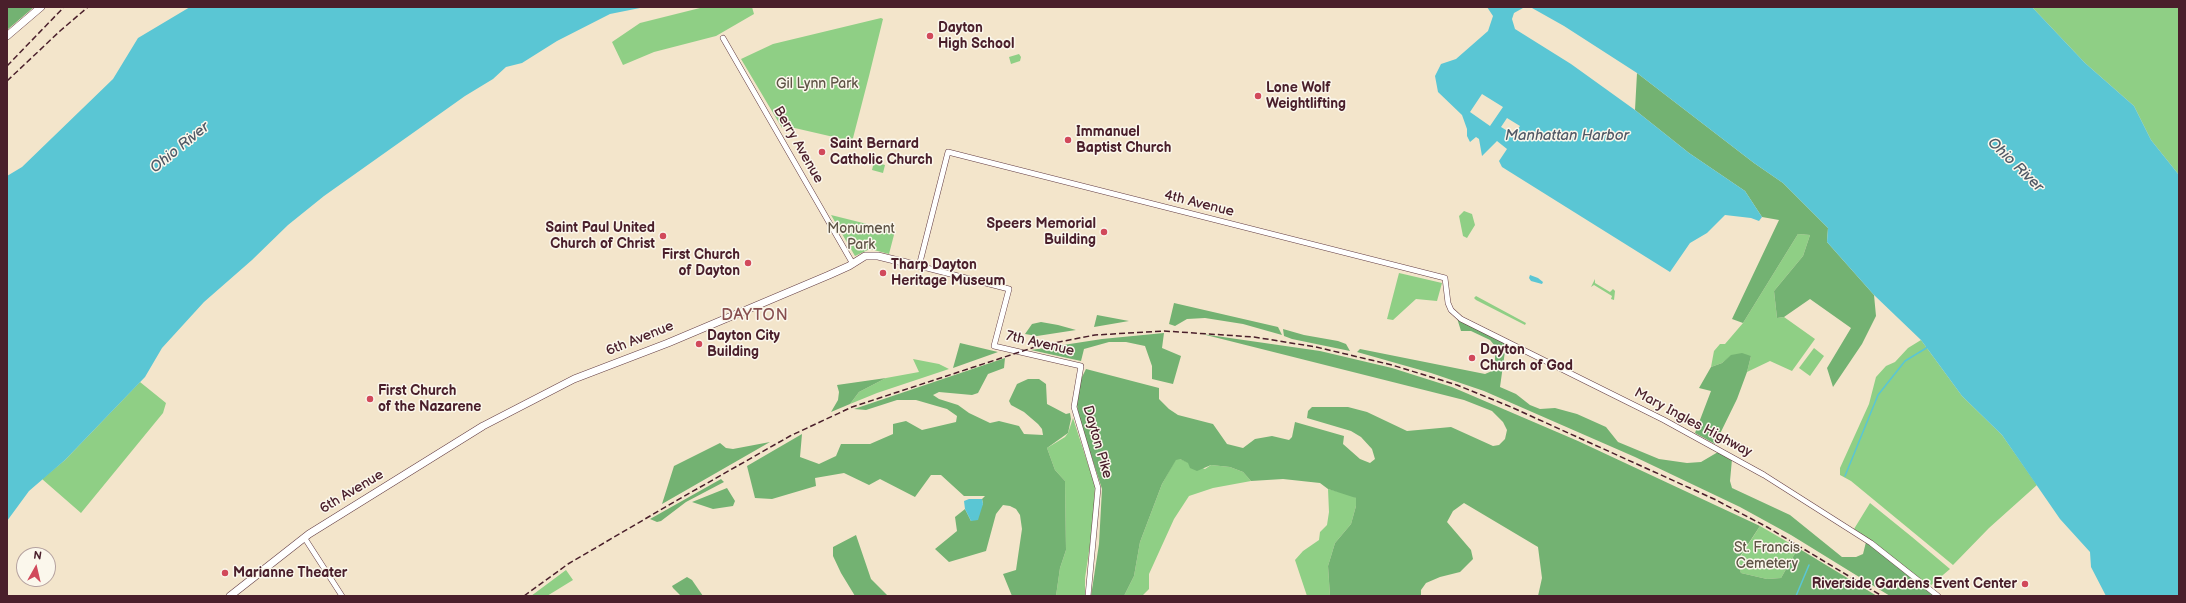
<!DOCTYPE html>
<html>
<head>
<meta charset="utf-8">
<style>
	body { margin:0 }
	#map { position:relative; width:2186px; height:603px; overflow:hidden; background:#f3e5cb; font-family:"Balsamiq Sans",sans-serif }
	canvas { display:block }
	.frame { position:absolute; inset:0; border:8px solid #4a1f2b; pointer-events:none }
	.north { position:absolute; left:16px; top:547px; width:40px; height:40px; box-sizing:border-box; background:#fbf7ec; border:1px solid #b4a19f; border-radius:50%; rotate:8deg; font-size:11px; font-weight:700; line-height:16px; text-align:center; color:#4a1f2b }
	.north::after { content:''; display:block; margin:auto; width:14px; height:18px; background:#d1495b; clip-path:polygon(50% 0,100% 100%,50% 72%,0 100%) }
</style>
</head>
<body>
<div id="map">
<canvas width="2186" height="603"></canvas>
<div class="frame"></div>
<div class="north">N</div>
</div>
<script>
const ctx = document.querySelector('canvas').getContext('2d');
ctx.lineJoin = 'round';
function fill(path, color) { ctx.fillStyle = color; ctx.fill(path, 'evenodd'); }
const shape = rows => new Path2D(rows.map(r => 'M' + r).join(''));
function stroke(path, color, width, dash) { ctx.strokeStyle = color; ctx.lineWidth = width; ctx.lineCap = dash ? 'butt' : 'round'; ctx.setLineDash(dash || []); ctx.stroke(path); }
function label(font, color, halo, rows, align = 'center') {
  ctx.font = font + ' "Balsamiq Sans",sans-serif'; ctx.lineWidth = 3; ctx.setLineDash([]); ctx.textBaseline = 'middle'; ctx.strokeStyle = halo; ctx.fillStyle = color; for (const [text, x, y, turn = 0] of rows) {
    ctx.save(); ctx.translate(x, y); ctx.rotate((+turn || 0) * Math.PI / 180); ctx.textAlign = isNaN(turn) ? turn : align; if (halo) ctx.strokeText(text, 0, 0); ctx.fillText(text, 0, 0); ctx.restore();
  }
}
fill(shape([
	[704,7,752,7,754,14,716,36,654,52,623,65,612,42,640,23],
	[2032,7,2179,7,2179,175,2151,140,2134,106,2085,63],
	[881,18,883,19,869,76,853,138,851,141,786,126,782,128,741,59,773,44],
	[1019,54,1021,57,1020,61,1011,64,1009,57],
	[874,162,885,165,883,173,872,170],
	[1464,211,1472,214,1475,225,1467,238,1463,236,1459,216],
	[831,215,895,231,889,254,870,249,855,256],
	[1798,234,1810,235,1803,256,1774,291,1777,318,1784,317,1815,339,1792,371,1770,361,1747,372,1751,356,1732,355,1722,363,1711,367,1714,351,1720,344,1725,344,1743,323],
	[1399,273,1442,283,1437,301,1416,299,1393,320,1387,319],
	[1595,279,1595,283,1610,292,1613,289,1615,291,1614,300,1611,299,1612,296,1594,285,1591,287],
	[1476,296,1526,323,1525,325,1476,300,1474,298],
	[1921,340,1962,396,2002,435,2037,485,1989,528,1953,565,1851,481,1840,475,1840,468,1869,404,1876,377,1886,366,1895,362,1908,348],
	[1814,348,1824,356,1810,376,1799,368],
	[913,359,939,364,949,369,877,393,850,404,859,392,886,378,919,372],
	[140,382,166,403,163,413,81,513,42,479,65,460],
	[1073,418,1095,486,1093,525,1085,578,1085,596,1056,596,1060,568,1066,550,1065,481,1055,470,1047,448,1065,437,1068,433],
	[1176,459,1180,459,1205,469,1211,465,1230,467,1243,472,1251,481,1213,488,1189,496,1174,519,1149,574,1149,589,1142,596,1124,596,1134,576,1140,542,1162,484],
	[1328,489,1351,495,1356,498,1356,506,1351,524,1335,543,1328,566,1330,596,1307,596,1295,560,1303,551,1319,540,1320,532,1327,525,1329,512],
	[1870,503,1912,537,1950,569,1930,586,1854,529],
	[1760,526,1798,548,1781,578,1767,579,1741,573,1737,562],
	[566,570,573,580,547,596,531,596]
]), '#8fcf85');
fill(shape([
	[7,7,34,7,7,30],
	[1637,73,1754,163,1783,183,1828,228,1827,242,1874,295,1876,316,1862,344,1833,387,1827,368,1851,328,1810,299,1784,317,1777,318,1774,291,1803,256,1810,235,1798,234,1743,323,1732,319,1779,220,1762,217,1745,191,1689,153,1635,110],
	[1174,303,1278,327,1282,335,1243,324,1205,318,1187,319,1175,326,1169,324],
	[1097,315,1129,321,1094,327],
	[1457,318,1506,344,1500,387,1516,394,1530,405,1540,409,1555,408,1577,414,1606,427,1618,442,1659,459,1687,463,1701,462,1718,452,1732,459,1730,481,1732,488,1790,515,1842,557,1856,557,1863,554,1866,542,1934,596,1890,596,1791,535,1740,507,1635,457,1484,391,1431,373,1357,352,1360,349,1485,374,1492,371,1495,360,1495,346,1490,340,1471,331,1461,331],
	[1041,322,1058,325,1076,330,1037,336,1025,334,1032,324],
	[1283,329,1304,335,1338,341,1346,344,1350,351,1292,339,1284,336],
	[1164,333,1162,348,1181,356,1173,384,1152,379,1152,366,1145,346,1126,342,1109,342,1084,349,1081,361,1031,350,1102,339],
	[1202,334,1320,351,1392,368,1452,387,1578,441,1760,526,1737,561,1741,573,1767,579,1781,578,1798,548,1877,596,1538,596,1542,578,1538,547,1464,503,1453,511,1447,522,1471,550,1473,559,1460,572,1440,577,1426,583,1421,590,1421,596,1330,596,1328,566,1335,543,1351,524,1356,506,1356,498,1328,489,1320,483,1283,479,1251,481,1243,472,1230,467,1211,465,1197,471,1190,468,1188,463,1180,459,1176,460,1162,484,1140,542,1134,576,1124,596,1091,596,1099,544,1102,489,1078,415,1077,404,1081,379,1086,369,1159,388,1159,399,1169,409,1178,415,1213,424,1227,444,1243,448,1255,439,1272,436,1289,440,1292,437,1295,422,1344,436,1343,444,1360,459,1370,463,1375,459,1372,449,1361,437,1351,431,1307,418,1308,411,1312,407,1348,407,1367,412,1407,431,1451,427,1493,446,1499,445,1505,439,1507,430,1503,422,1492,411,1464,400],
	[960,343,998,352,953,368],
	[1742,353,1751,356,1747,372,1737,399,1715,444,1695,433,1711,391,1699,388,1711,367,1722,363,1731,355],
	[1005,358,1004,368,988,374,978,393,972,395,939,392,933,395,939,399,958,405,969,413,990,423,999,421,1019,426,1024,434,1043,435,1042,429,1038,424,1024,412,1011,405,1009,401,1017,384,1028,379,1039,379,1046,384,1047,404,1066,414,1070,413,1071,419,1068,433,1047,448,1055,470,1065,481,1066,550,1060,568,1056,596,1012,596,1003,574,1016,570,1022,529,1020,515,1016,509,1010,506,1003,505,996,514,986,551,949,562,935,549,957,531,955,517,965,509,971,521,983,504,982,499,985,496,964,496,941,475,931,475,915,497,880,479,869,485,844,473,815,478,816,486,772,499,755,498,747,466,802,434,800,457,819,464,836,456,841,444,870,444,893,434,893,424,906,421,922,430,956,422,957,416,947,409,916,400,897,400,866,410,854,409],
	[886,378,859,392,850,404,831,412,838,400,839,392,837,385],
	[770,442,662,504,674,466,720,443,726,448,733,449],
	[721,479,724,482,686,502,661,521,657,522,650,519],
	[727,488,735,501,733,506,713,509,692,502],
	[856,535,871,579,888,596,855,596,841,573,833,556,833,547],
	[687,577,692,580,703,596,681,596,673,588,672,586]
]), '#73b272');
fill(shape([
	[190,7,645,7,610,14,557,41,522,63,506,67,493,79,465,96,324,196,288,225,252,260,204,302,162,348,145,377,65,460,29,491,7,521,7,176,22,167,113,79,138,38],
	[1487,7,2032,7,2085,63,2134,106,2151,140,2179,175,2179,596,2106,596,2091,567,2090,552,2060,519,2002,435,1962,396,1921,340,1874,295,1827,242,1828,228,1783,183,1754,163,1637,73,1564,26,1532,8,1523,8,1514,13,1512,19,1515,29,1571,64,1635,110,1689,153,1745,191,1762,217,1759,221,1751,218,1725,215,1707,233,1690,243,1670,272,1502,167,1499,161,1507,149,1497,141,1482,156,1479,139,1476,137,1470,142,1467,136,1467,129,1462,115,1438,92,1435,76,1441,64,1456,59,1488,31,1493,16],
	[1530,275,1538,278,1543,282,1542,284,1531,281,1529,278],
	[969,499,982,499,983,504,978,520,971,521,965,509,964,501]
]), '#5ac6d4');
fill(shape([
	[1482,94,1503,107,1490,126,1470,112],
	[1507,118,1520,126,1514,135,1501,127]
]), '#f3e5cb');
stroke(shape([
	[1845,476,1878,395,1905,361,1928,347],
	[1796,596,1809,565]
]), '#5ac6d4', 1.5);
const minor = shape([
	[723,38,853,264],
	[304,537,342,596],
	[1088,596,1098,488,1074,407,1081,366,994,346,1009,289,919,266,948,152,1445,278,1448,303,1451,310,1461,319,1664,420,1764,475,1871,543,1938,596]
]);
const major = shape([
	[7,36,41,7],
	[230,596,309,534,483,426,574,379,668,343,829,275,849,266,865,256,878,256,919,266]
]);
stroke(minor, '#633d43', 6);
stroke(major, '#633d43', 8);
stroke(minor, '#fff', 5);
stroke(major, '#fff', 7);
stroke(shape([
	[7,66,64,7],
	[7,81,60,31,88,7],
	[524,596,568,564,674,502,790,436,852,407,1038,346,1095,335,1164,331,1254,337,1316,347,1392,365,1457,385,1511,407,1714,499,1767,527,1882,596]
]), '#4a1f2b', 1.5, [6, 3]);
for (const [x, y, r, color] of [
	[930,36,4,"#d1495b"],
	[1258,96,4,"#d1495b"],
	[1068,140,4,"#d1495b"],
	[822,152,4,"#d1495b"],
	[1104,232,4,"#d1495b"],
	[663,236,4,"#d1495b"],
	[748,263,4,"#d1495b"],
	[883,273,4,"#d1495b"],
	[699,344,4,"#d1495b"],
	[1472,358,4,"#d1495b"],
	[370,399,4,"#d1495b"],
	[225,573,4,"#d1495b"],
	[2025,584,4,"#d1495b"]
]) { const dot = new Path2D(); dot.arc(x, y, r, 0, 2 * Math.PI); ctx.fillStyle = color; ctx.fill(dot); stroke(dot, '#fbf7ec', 1.5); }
label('bold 14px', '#4a1f2b', '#fbf7ec', [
	["Dayton",938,28],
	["High School",938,44],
	["Lone Wolf",1266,88],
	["Weightlifting",1266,104],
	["Immanuel",1076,132],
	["Baptist Church",1076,148],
	["Saint Bernard",830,144],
	["Catholic Church",830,160],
	["Speers Memorial",1096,224,"right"],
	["Building",1096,240,"right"],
	["Saint Paul United",655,228,"right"],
	["Church of Christ",655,244,"right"],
	["First Church",740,255,"right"],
	["of Dayton",740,271,"right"],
	["Tharp Dayton",891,265],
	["Heritage Museum",891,281],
	["Dayton City",707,336],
	["Building",707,352],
	["Dayton",1480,350],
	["Church of God",1480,366],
	["First Church",378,391],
	["of the Nazarene",378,407],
	["Marianne Theater",233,573],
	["Riverside Gardens Event Center",2017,584,"right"]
], 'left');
label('14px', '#5f5446', '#fbf7ec', [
	["Gil Lynn Park",817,84],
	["Monument",861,229],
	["Park",861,245],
	["St. Francis",1767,548],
	["Cemetery",1767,564]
]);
label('14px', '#4a1f2b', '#fbf7ec', [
	["Berry Avenue",798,145,60],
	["4th Avenue",1199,204,14],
	["6th Avenue",640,339,-22],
	["7th Avenue",1040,344,13],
	["Mary Ingles Highway",1693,423,28],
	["Dayton Pike",1097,442,74],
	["6th Avenue",352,492,-31]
]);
label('italic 15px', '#505966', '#fbf7ec', [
	["Manhattan Harbor",1567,136],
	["Ohio River",180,148,-39],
	["Ohio River",2015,165,44]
]);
ctx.letterSpacing = '1px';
label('16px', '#874f4f', '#fbf7ec', [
	["DAYTON",755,316]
]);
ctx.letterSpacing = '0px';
</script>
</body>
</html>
